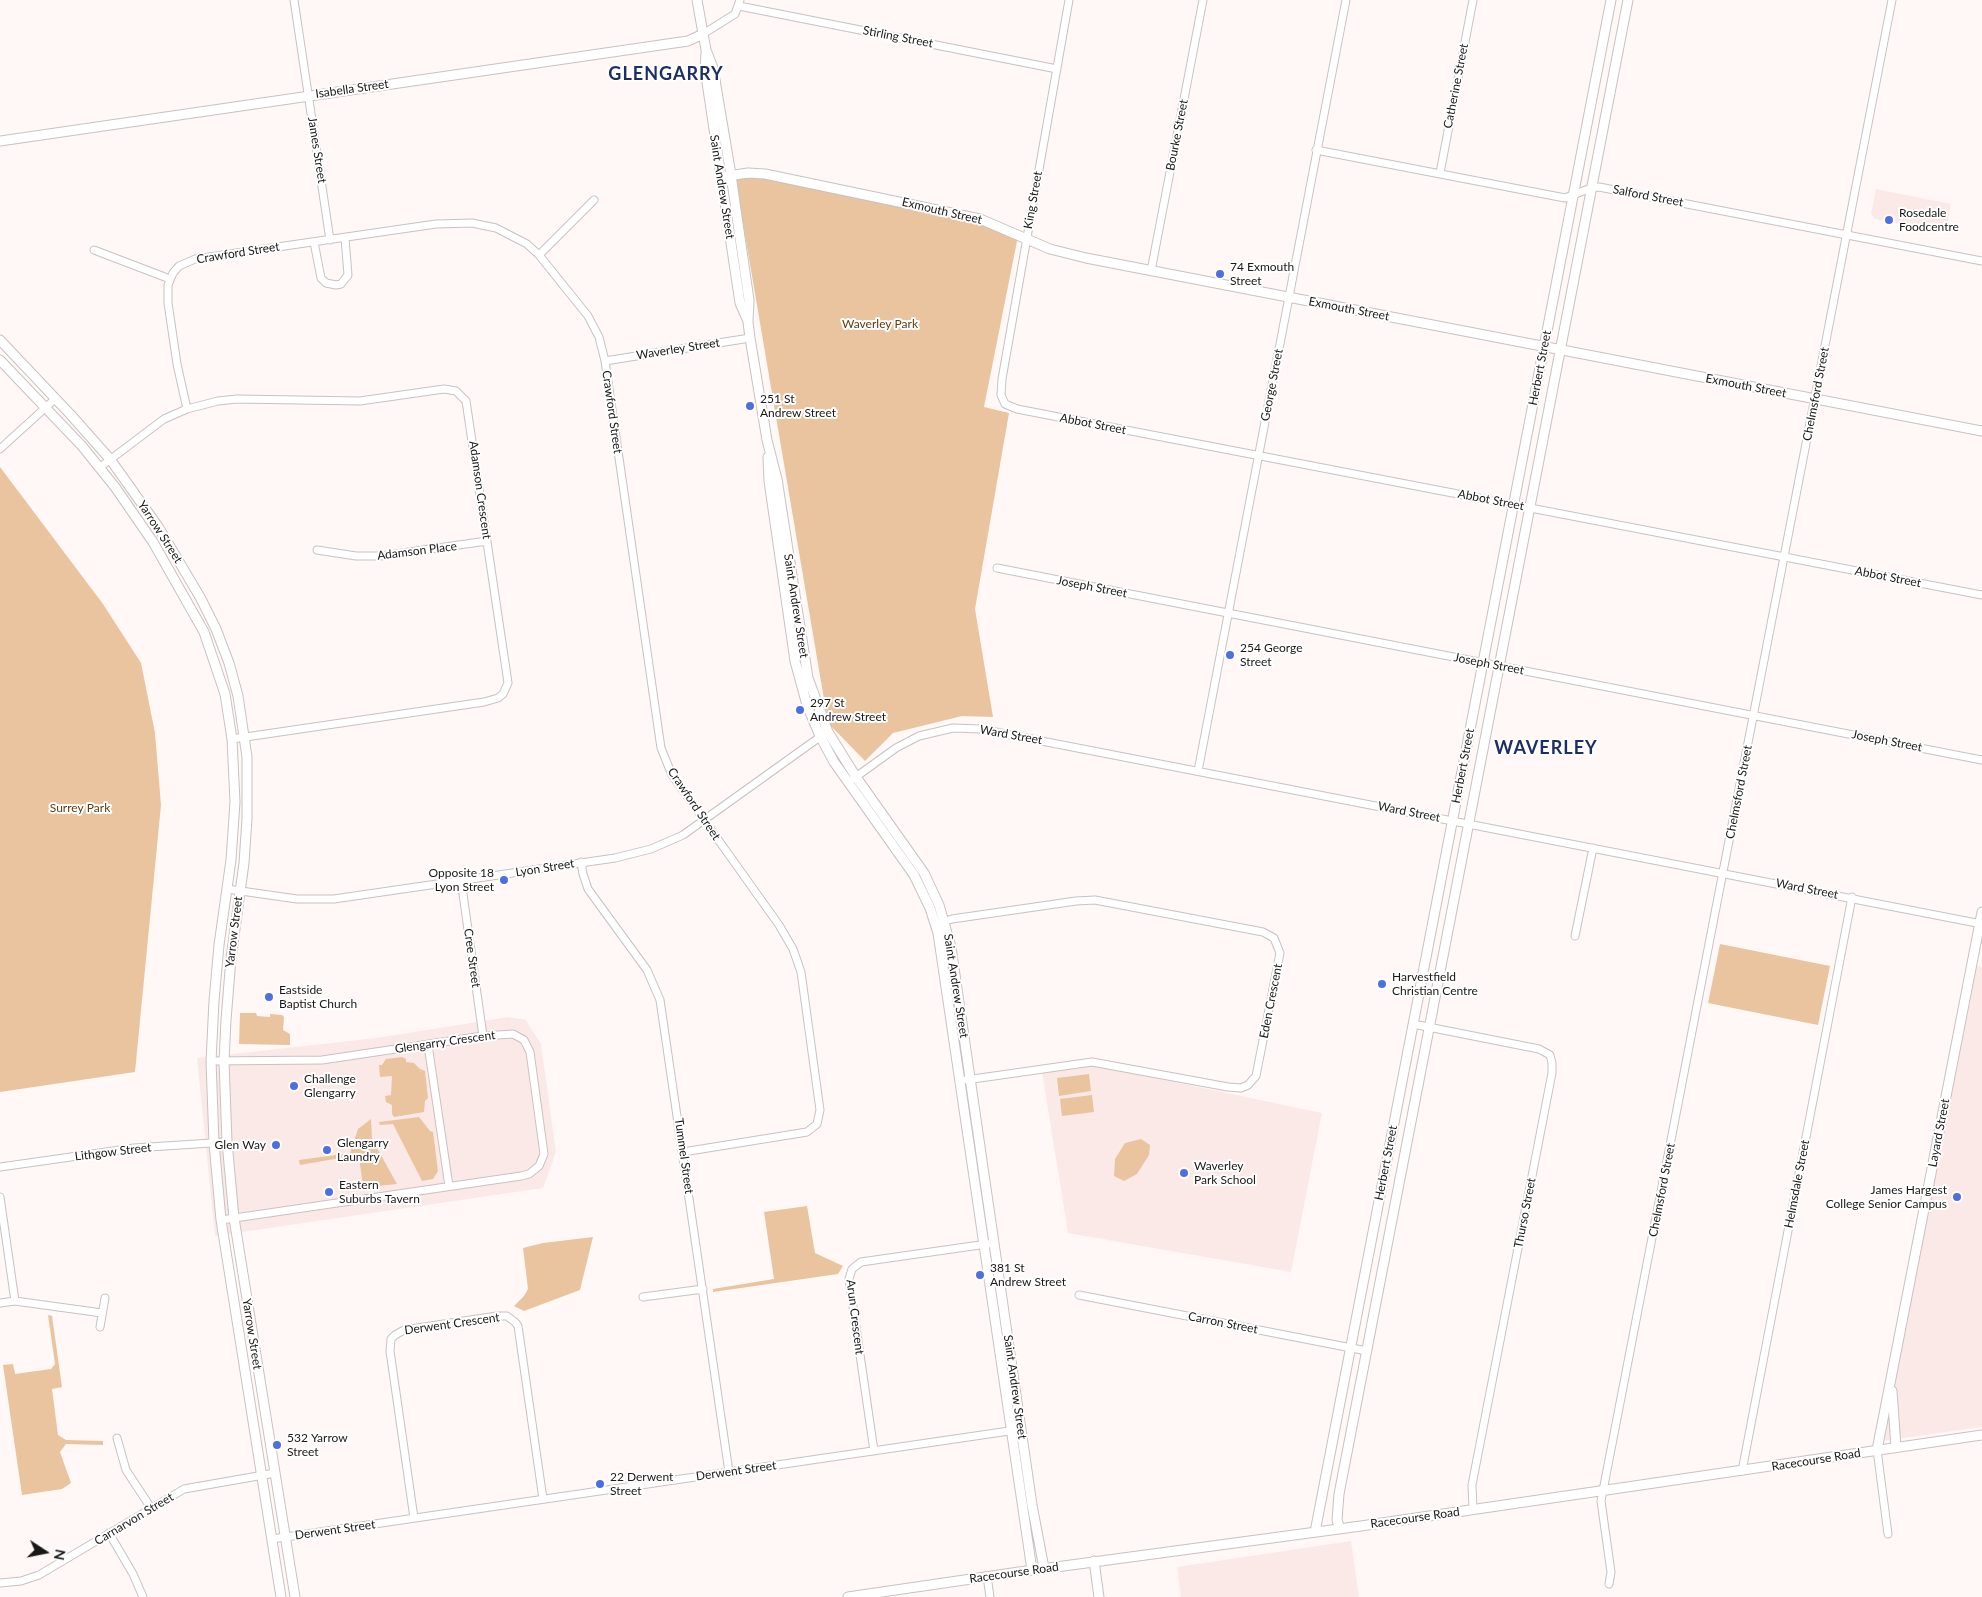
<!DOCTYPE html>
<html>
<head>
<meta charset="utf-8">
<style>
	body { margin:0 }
	#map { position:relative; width:1982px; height:1597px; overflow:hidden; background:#fff8f7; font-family:Lato,sans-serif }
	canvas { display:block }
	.north { position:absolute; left:20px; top:1527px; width:50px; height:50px; -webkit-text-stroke:4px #fff; paint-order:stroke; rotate:101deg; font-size:14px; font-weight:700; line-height:20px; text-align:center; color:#1a1716 }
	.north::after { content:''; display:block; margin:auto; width:18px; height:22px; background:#1a1716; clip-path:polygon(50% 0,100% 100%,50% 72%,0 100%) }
</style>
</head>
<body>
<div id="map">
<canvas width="1982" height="1597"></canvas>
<div class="north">N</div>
</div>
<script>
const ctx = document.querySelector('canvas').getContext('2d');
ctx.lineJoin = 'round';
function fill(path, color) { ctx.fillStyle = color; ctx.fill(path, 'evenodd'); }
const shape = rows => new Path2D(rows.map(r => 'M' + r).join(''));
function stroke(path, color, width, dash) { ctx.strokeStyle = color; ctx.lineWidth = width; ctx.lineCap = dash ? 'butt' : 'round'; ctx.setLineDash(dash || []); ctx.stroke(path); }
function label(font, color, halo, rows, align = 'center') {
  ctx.font = font + ' Lato,sans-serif'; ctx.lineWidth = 4; ctx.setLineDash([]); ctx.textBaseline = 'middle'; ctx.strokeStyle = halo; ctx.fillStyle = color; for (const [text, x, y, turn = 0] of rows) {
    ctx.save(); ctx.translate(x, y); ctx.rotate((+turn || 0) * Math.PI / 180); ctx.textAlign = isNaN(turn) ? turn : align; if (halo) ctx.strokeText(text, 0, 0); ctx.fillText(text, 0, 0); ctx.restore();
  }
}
fill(shape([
	[1876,189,1951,204,1946,233,1875,219,1871,214],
	[1977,966,1982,967,1982,1427,1882,1441],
	[509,1017,526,1020,541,1044,556,1152,543,1188,215,1236,197,1058,376,1038],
	[1094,1065,1322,1113,1291,1272,1068,1233,1042,1072],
	[1351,1541,1359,1597,1181,1597,1177,1567]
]), '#fbe9e8');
fill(shape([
	[734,170,1019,231,984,407,1009,413,975,609,993,717,962,716,893,733,865,761,829,724,825,705],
	[0,467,103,604,141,663,155,733,161,805,135,1072,0,1092],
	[1720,944,1830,966,1818,1025,1708,1003],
	[240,1013,256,1013,257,1016,270,1017,270,1014,282,1015,284,1017,283,1030,290,1034,290,1045,239,1044],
	[402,1057,406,1059,406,1062,414,1063,420,1069,425,1071,428,1098,425,1101,424,1112,394,1117,392,1114,392,1105,386,1102,385,1096,391,1095,392,1076,380,1077,379,1065,382,1065,386,1059],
	[1089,1074,1091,1091,1059,1096,1057,1078],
	[1092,1095,1094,1112,1062,1116,1060,1099],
	[419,1117,430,1131,433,1132,438,1171,433,1179,422,1181,393,1124,380,1125,379,1122],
	[371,1119,372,1139,397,1184,377,1186,375,1184,363,1185,359,1158,352,1156,300,1165,299,1160,350,1153,358,1129],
	[1141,1139,1150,1145,1149,1155,1137,1174,1124,1181,1114,1176,1115,1159,1125,1143],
	[807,1206,815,1253,843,1266,838,1274,713,1292,713,1289,774,1279,764,1212],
	[593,1237,580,1290,524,1311,514,1306,524,1296,528,1289,523,1248,543,1243],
	[48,1315,52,1316,62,1387,52,1389,58,1435,66,1440,103,1441,103,1445,66,1444,60,1452,71,1483,62,1489,22,1495,3,1365,13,1364,15,1374,51,1369,55,1364]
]), '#e9c49f');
const minor = shape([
	[294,0,330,240],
	[1069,0,1002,379,1001,395,1005,404,1017,409,1982,595],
	[739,6,1057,69],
	[703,34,735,14,740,0],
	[1316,150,1565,198,1591,188,1599,187,1982,261],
	[1440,173,1473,0],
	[314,242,321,278,326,283,336,285,341,284,348,275,345,238],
	[94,250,170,279],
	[539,255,594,200],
	[1151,271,1203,0],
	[605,361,750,338],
	[187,409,177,364,168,303,168,285,173,273,179,266,195,259,436,224,472,223,496,228,527,244,539,255,588,316,599,337,605,361,661,748,672,775,779,925,793,949,801,972,820,1110,817,1124,807,1132,683,1152],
	[0,449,56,398],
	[99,468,164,419,187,409,218,401,237,399,360,401,444,389,456,391,466,401,507,676,508,683,503,694,498,698,484,702,232,739],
	[317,550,356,556,381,556,487,541],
	[997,568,1982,760],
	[1198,771,1346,0],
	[853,779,896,748,919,736,953,728,980,729,1982,924],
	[581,862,583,874,588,889,647,970,660,1000,729,1472],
	[461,880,483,1036],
	[227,889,297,899,334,899,615,858,651,849,683,835,824,734],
	[939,923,952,919,1076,901,1095,900,1263,932,1274,938,1280,953,1256,1076,1248,1085,1241,1088,1228,1087,1092,1062,966,1080],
	[1575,936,1593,848],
	[1413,1024,1539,1049,1550,1055,1552,1063,1552,1073,1472,1485,1473,1510],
	[428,1045,449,1186],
	[211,1061,322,1060,483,1036,513,1034,524,1040,530,1052,544,1154,539,1166,529,1174,521,1176,221,1220],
	[0,1167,134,1148,227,1142],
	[0,1197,15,1301],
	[1079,1295,1367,1351],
	[643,1297,703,1289],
	[0,1303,15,1301,102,1313],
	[100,1327,105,1298],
	[117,1438,126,1470,151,1508],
	[1877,1450,1888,1534],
	[874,1451,849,1279,852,1269,861,1262,994,1243],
	[1742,1471,1852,897],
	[414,1518,390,1351,391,1339,395,1335,404,1330,497,1316,507,1316,515,1322,518,1326,543,1499],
	[109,1533,133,1574,143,1597],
	[272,1539,1016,1430],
	[987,1576,990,1597],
	[0,1583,21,1581,39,1575,184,1489,275,1473],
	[1609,1584,1611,1572,1601,1501,1892,0]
]);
const tertiary = shape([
	[697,0,706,50,713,68,731,175,749,300,748,322,750,338,767,440,777,479,808,678,828,732,856,777,924,873,939,905,951,947,1032,1505,1044,1568],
	[706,53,705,69,740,303,747,319],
	[0,141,688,41,703,34],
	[721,177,748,173,765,174,980,219,1050,249,1086,258,1982,431],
	[0,340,70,414,110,459,159,528,200,597,216,629,229,663,238,696,247,757,247,819,244,863,231,958,226,1020,224,1061,227,1142,234,1218,295,1597],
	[0,360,82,446,115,487,153,542,204,632,225,694,232,739,235,802,231,860,219,945,214,1001,211,1061,214,1143,221,1220,281,1597],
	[768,457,769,481,795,661,807,705,820,736,834,762,914,875,930,908,938,933,1032,1570],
	[1892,1391,1896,1447],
	[1877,1450,1982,912],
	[1340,1529,1337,1520,1339,1494,1628,0],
	[1315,1532,1611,0],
	[1094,1561,1099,1597],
	[848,1597,1019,1572,1361,1526,1982,1435]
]);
stroke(minor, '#cac1c1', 9);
stroke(tertiary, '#cac1c1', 11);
stroke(minor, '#fff', 7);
stroke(tertiary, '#fff', 9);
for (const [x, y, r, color] of [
	[1889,220,5,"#4c70e4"],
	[1220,274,5,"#4c70e4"],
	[750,406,5,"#4c70e4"],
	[1230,655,5,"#4c70e4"],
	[800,710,5,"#4c70e4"],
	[504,880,5,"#4c70e4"],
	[1382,984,5,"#4c70e4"],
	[269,997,5,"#4c70e4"],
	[294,1086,5,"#4c70e4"],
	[276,1145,5,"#4c70e4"],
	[327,1150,5,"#4c70e4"],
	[1184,1173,5,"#4c70e4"],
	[329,1192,5,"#4c70e4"],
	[1957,1197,5,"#4c70e4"],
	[980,1275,5,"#4c70e4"],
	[277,1445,5,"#4c70e4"],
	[600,1484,5,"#4c70e4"]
]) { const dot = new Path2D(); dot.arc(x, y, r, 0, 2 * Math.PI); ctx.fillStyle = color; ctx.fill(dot); stroke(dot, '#fff', 2); }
label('12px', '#1a1716', '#fff', [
	["Stirling Street",898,37,11],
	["Catherine Street",1456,86,-79],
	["Isabella Street",352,89,-8],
	["Bourke Street",1177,135,-79],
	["James Street",317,150,81],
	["Saint Andrew Street",722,187,81],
	["Salford Street",1648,196,11],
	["King Street",1033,200,-80],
	["Exmouth Street",942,211,13],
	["Crawford Street",238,253,-9],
	["Exmouth Street",1349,309,11],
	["Waverley Street",678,349,-9],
	["Herbert Street",1540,368,-79],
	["George Street",1272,385,-79],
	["Exmouth Street",1746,386,11],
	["Chelmsford Street",1816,394,-79],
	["Crawford Street",612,412,82],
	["Abbot Street",1093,424,11],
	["Adamson Crescent",480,490,82],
	["Abbot Street",1491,500,11],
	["Yarrow Street",160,532,57],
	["Adamson Place",417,551,-7],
	["Abbot Street",1888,577,11],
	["Joseph Street",1092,587,11],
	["Saint Andrew Street",796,606,81],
	["Joseph Street",1489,664,11],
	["Ward Street",1011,735,10],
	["Joseph Street",1887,741,11],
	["Herbert Street",1463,766,-79],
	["Chelmsford Street",1739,792,-79],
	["Crawford Street",694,804,56],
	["Ward Street",1409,812,11],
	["Lyon Street",545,868,-9],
	["Ward Street",1807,889,11],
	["Yarrow Street",234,932,-83],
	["Cree Street",472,958,82],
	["Saint Andrew Street",956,986,81],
	["Eden Crescent",1271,1001,-79],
	["Glengarry Crescent",445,1042,-8],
	["Layard Street",1939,1133,-79],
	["Lithgow Street",113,1152,-7],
	["Tummel Street",684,1156,82],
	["Herbert Street",1386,1163,-79],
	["Helmsdale Street",1797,1184,-79],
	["Chelmsford Street",1662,1190,-79],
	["Thurso Street",1525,1213,-79],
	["Arun Crescent",855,1317,83],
	["Carron Street",1223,1323,11],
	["Derwent Crescent",452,1324,-8],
	["Yarrow Street",252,1334,81],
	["Saint Andrew Street",1015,1387,82],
	["Racecourse Road",1816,1460,-9],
	["Derwent Street",736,1471,-8],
	["Racecourse Road",1415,1518,-8],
	["Carnarvon Street",134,1519,-31],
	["Derwent Street",335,1530,-8],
	["Racecourse Road",1014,1573,-8]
]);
label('12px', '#1a1716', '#fff', [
	["Rosedale",1899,213],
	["Foodcentre",1899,227],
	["74 Exmouth",1230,267],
	["Street",1230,281],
	["251 St",760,399],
	["Andrew Street",760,413],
	["254 George",1240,648],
	["Street",1240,662],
	["297 St",810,703],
	["Andrew Street",810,717],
	["Opposite 18",494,873,"right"],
	["Lyon Street",494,887,"right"],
	["Harvestfield",1392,977],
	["Christian Centre",1392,991],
	["Eastside",279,990],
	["Baptist Church",279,1004],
	["Challenge",304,1079],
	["Glengarry",304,1093],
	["Glengarry",337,1143],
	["Laundry",337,1157],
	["Glen Way",266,1145,"right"],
	["Waverley",1194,1166],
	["Park School",1194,1180],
	["Eastern",339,1185],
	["Suburbs Tavern",339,1199],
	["James Hargest",1947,1190,"right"],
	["College Senior Campus",1947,1204,"right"],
	["381 St",990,1268],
	["Andrew Street",990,1282],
	["532 Yarrow",287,1438],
	["Street",287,1452],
	["22 Derwent",610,1477],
	["Street",610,1491]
], 'left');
label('12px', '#5f3b0f', '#fff', [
	["Waverley Park",880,324],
	["Surrey Park",80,808]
]);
ctx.letterSpacing = '1px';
label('bold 18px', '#1c2e65', '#fff', [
	["GLENGARRY",666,74],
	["WAVERLEY",1546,748]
]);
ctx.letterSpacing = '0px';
</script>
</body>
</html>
